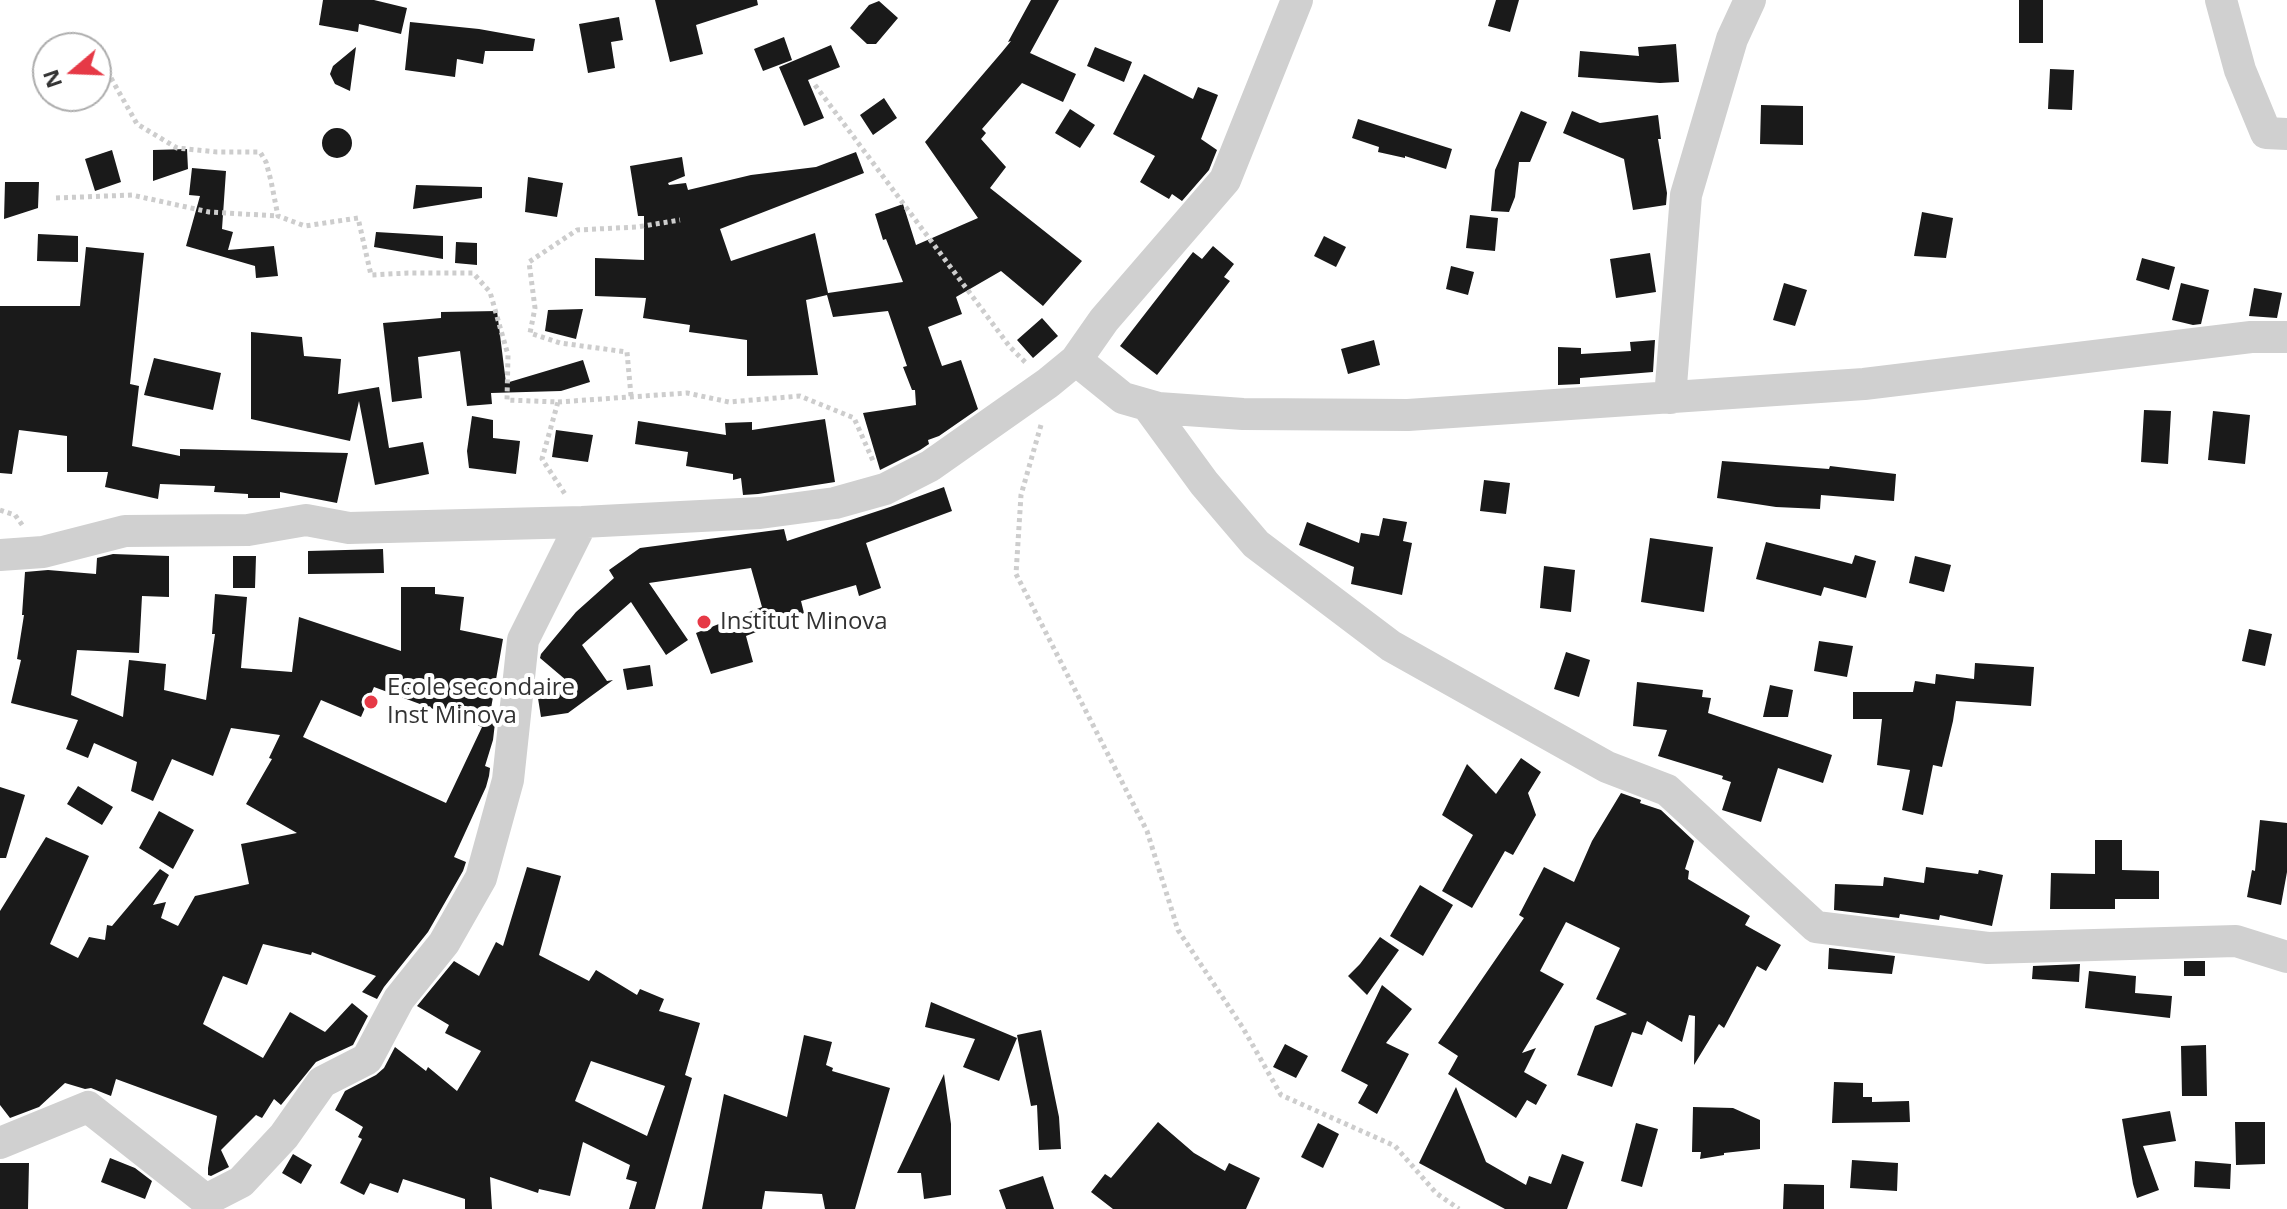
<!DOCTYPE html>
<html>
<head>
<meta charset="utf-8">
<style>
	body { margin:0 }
	#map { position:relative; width:2287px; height:1209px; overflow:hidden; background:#fff; font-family:"Open Sans",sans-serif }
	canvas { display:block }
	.north { position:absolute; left:32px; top:32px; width:80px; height:80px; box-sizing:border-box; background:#fff; border:2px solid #adadad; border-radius:50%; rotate:251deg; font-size:22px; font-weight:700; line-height:32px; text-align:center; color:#333 }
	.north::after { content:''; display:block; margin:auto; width:28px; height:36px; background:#e63946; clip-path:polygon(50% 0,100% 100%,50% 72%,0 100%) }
</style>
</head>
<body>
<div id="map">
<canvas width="2287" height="1209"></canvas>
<div class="north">N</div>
</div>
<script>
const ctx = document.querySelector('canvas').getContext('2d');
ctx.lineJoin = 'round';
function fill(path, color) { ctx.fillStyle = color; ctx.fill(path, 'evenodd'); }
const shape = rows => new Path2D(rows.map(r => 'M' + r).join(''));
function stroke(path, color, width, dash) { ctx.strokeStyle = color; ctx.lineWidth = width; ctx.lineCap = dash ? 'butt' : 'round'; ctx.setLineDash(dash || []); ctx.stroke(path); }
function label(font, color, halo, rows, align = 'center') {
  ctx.font = font + ' "Open Sans",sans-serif'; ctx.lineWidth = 8; ctx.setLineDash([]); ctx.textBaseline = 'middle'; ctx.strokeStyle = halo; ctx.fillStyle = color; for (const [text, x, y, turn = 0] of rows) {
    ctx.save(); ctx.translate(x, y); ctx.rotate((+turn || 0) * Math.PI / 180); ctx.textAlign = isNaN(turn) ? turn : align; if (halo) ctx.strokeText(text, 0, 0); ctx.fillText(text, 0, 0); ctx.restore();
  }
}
fill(shape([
	[323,0,374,0,407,8,401,34,359,24,358,32,319,25],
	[655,0,757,0,758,5,696,25,703,54,670,62],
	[1031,0,1059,0,1030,53,1076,74,1063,102,1022,83,982,129,986,133,981,139,1006,167,990,188,1082,261,1043,306,1001,271,956,297,962,314,928,327,942,366,961,360,978,409,939,436,928,440,929,444,920,450,880,470,863,413,916,405,915,390,912,390,903,367,907,366,888,311,833,317,827,295,806,300,818,375,747,376,747,340,689,332,690,325,643,318,646,298,595,296,595,258,644,260,644,216,638,216,630,166,682,157,685,176,668,183,669,185,686,183,688,190,751,175,816,167,856,152,864,173,720,229,731,261,815,233,828,293,903,282,886,239,883,240,875,214,903,204,916,245,978,218,925,142,1002,52,1011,41,1008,42],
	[1496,0,1519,0,1510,32,1488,26],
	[2019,0,2043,0,2043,43,2019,43],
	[879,1,898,18,876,44,867,44,850,28,869,5],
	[619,17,623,40,611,42,615,68,588,73,579,24],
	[410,22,479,29,535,39,533,51,485,51,483,64,457,59,455,77,405,70],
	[784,37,792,60,763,71,754,49],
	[1676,44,1679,82,1660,83,1578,77,1580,51,1639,56,1638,47],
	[831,45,840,67,808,80,824,118,804,126,779,67],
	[356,47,350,91,335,84,330,74,333,66],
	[1095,47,1132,62,1124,82,1087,66],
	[2050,69,2074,70,2072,110,2048,109],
	[1144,74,1193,99,1198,87,1218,95,1201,139,1217,150,1209,170,1182,201,1172,194,1169,199,1140,182,1155,156,1113,134],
	[884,98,897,118,873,135,860,115],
	[1761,105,1803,106,1803,145,1760,144],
	[1070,109,1095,125,1080,148,1055,133],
	[1521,111,1547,122,1530,162,1519,162,1515,197,1509,212,1491,211,1495,170],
	[1572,111,1600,123,1658,115,1661,139,1658,139,1667,193,1666,205,1633,210,1624,159,1563,133],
	[1358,119,1452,149,1446,169,1405,156,1405,158,1378,152,1379,147,1352,138],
	'322 143a15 15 0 1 1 30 0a15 15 0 1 1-30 0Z',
	[187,149,188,169,153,181,153,150],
	[112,150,121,182,95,191,85,159],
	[192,168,226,171,222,229,233,232,228,250,274,246,278,276,256,278,255,266,186,246,200,196,189,195],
	[528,177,563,183,557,217,525,212],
	[5,182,39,182,38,208,4,219],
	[416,185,482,187,482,198,413,209],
	[1922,212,1953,218,1946,258,1914,256],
	[1470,215,1498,218,1495,251,1466,248],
	[376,232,443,236,443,259,374,247],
	[38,234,78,236,78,262,37,261],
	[1324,236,1346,247,1336,267,1314,256],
	[456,242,477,243,477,265,455,263],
	[1213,246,1234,264,1224,277,1230,281,1157,375,1120,346,1193,252,1202,259],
	[86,247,144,253,130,384,139,386,132,446,180,456,180,449,348,453,337,503,280,492,280,498,248,498,248,494,214,492,215,486,160,484,158,499,105,487,108,472,67,472,67,436,19,430,12,474,0,473,0,306,80,306],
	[1650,253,1656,292,1616,298,1610,259],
	[2142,258,2175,267,2169,290,2136,280],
	[1451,266,1474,272,1468,295,1446,289],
	[1784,283,1807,290,1795,326,1773,320],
	[2181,283,2209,290,2201,324,2193,325,2172,320],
	[2254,288,2282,293,2277,318,2249,316],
	[583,309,576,339,545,331,548,310],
	[497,311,506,383,583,360,590,382,561,391,491,393,492,404,467,406,460,351,418,357,422,398,392,402,383,323,441,318,441,312],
	[1042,318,1058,336,1033,358,1017,340],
	[251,332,302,337,304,356,341,359,338,394,379,387,389,448,423,442,429,474,375,485,359,401,350,441,251,419],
	[1374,340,1380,365,1348,374,1341,349],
	[1655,340,1653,372,1580,378,1580,384,1558,385,1558,347,1581,348,1581,354,1631,351,1630,342],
	[154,358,221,373,213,410,144,395],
	[2144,410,2171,411,2168,464,2141,462],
	[2213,411,2250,415,2245,464,2208,460],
	[472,416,493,420,493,438,520,441,516,474,469,468,467,451],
	[825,419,835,482,758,494,743,495,741,478,733,480,733,474,686,466,688,452,635,444,638,421,726,435,725,423,752,422,752,430],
	[556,430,593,435,588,462,552,457],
	[1722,461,1829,469,1830,466,1896,474,1894,501,1821,495,1820,509,1776,507,1717,498],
	[1484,480,1510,483,1506,514,1480,511],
	[944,487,952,511,866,543,881,588,859,596,856,585,801,601,804,613,746,636,753,662,711,674,696,633,762,607,751,568,649,583,688,640,666,655,631,602,582,645,607,681,613,680,568,713,541,717,537,692,573,686,540,658,541,654,576,612,614,578,609,570,640,548,784,529,787,541,890,507],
	[1383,518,1407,522,1403,541,1412,543,1402,595,1351,584,1354,567,1299,545,1307,522,1359,543,1361,533,1379,536],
	[1650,538,1713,547,1704,612,1641,602],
	[1766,542,1852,564,1855,555,1876,561,1866,598,1824,587,1821,596,1756,579],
	[383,549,384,573,308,574,308,551],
	[113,554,169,556,169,597,142,596,139,653,77,650,71,695,123,717,129,660,166,664,164,690,206,700,215,634,212,634,215,594,247,597,241,668,292,672,299,617,401,651,401,587,435,587,435,594,464,597,460,630,503,639,489,720,495,723,493,740,485,766,490,768,489,776,486,787,454,857,466,862,463,871,428,932,384,987,377,999,362,992,376,976,312,952,311,955,263,944,247,985,223,976,203,1024,263,1058,290,1012,325,1032,352,1003,368,1016,353,1045,316,1062,281,1105,274,1099,262,1118,256,1115,221,1150,229,1167,211,1176,208,1175,208,1168,217,1116,116,1079,111,1096,91,1088,85,1089,65,1083,39,1107,10,1118,0,1105,0,911,46,837,89,856,50,944,78,958,89,937,105,940,107,925,112,926,160,869,169,875,153,905,166,902,161,918,178,926,195,896,249,884,241,844,297,833,246,804,272,759,269,758,280,735,231,728,213,776,172,759,153,801,131,791,137,762,94,743,88,758,66,749,78,720,11,703,21,660,17,659,24,615,22,615,25,572,48,570,96,574,97,558],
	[374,687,482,727,446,803,303,737,321,700,361,717],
	[233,556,256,556,255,588,233,588],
	[1915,556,1951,565,1944,592,1909,583],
	[1544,566,1575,570,1571,612,1540,608],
	[2249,629,2272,634,2265,666,2242,661],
	[1819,641,1853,646,1847,677,1814,671],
	[1566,652,1590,660,1579,697,1554,689],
	[1975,663,2034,667,2031,706,1956,701,1953,721,1942,767,1933,765,1923,815,1902,810,1910,770,1877,765,1882,719,1853,719,1853,692,1913,692,1915,681,1935,684,1936,674,1974,679],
	[650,665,653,686,627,690,623,669],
	[1637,682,1703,690,1702,697,1711,698,1708,713,1832,755,1823,783,1778,768,1761,822,1722,810,1731,782,1722,779,1723,776,1658,756,1667,730,1633,726],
	[1770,685,1793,690,1788,717,1763,717],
	[1521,758,1541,772,1528,793,1536,815,1513,855,1505,851,1472,908,1442,891,1473,835,1442,815,1467,764,1496,794],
	[78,786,113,807,102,825,67,804],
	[0,787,25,795,6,858,0,858],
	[1621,793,1641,800,1640,803,1661,810,1694,841,1685,869,1689,871,1688,879,1750,916,1745,925,1781,945,1766,971,1757,966,1724,1028,1719,1024,1694,1065,1695,1016,1689,1015,1682,1042,1647,1021,1642,1035,1632,1032,1612,1087,1577,1075,1595,1026,1627,1014,1596,999,1620,948,1566,922,1540,971,1564,984,1522,1053,1536,1048,1524,1072,1547,1085,1536,1105,1527,1100,1516,1118,1448,1074,1458,1056,1438,1043,1524,918,1519,915,1544,867,1574,882,1592,841],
	[159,811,194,830,173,869,139,848],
	[2260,820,2287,823,2287,872,2281,905,2247,897,2252,870,2255,871],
	[2095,840,2122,840,2122,870,2159,871,2159,899,2115,899,2115,909,2050,909,2051,873,2095,874],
	[527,867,561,876,539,955,589,981,596,970,637,995,640,989,664,999,659,1011,700,1023,685,1075,692,1078,655,1209,629,1209,637,1182,626,1179,630,1165,583,1142,570,1196,539,1189,538,1193,490,1177,492,1209,465,1209,465,1199,403,1179,398,1193,370,1183,364,1195,340,1183,362,1139,358,1137,363,1127,335,1110,345,1091,376,1075,384,1068,395,1047,426,1071,428,1067,457,1091,481,1051,445,1033,449,1025,417,1006,454,961,479,976,496,942,503,946],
	[591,1061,665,1086,647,1136,575,1101],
	[1926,867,1978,874,1979,870,2003,875,1992,926,1940,915,1939,920,1900,914,1899,918,1834,910,1835,884,1883,886,1884,877,1924,883],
	[1420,885,1453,905,1423,956,1390,936],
	[1380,937,1399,950,1367,995,1348,976,1360,964],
	[1829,948,1895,956,1892,974,1828,969],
	[2184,961,2205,961,2205,976,2184,976],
	[2080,964,2079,982,2032,979,2033,966],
	[2089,971,2136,976,2135,993,2172,996,2170,1018,2085,1008],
	[1382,985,1412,1009,1386,1043,1409,1054,1377,1114,1358,1103,1368,1085,1341,1071],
	[931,1002,1017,1038,999,1081,963,1067,975,1039,925,1027],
	[1041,1030,1059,1117,1061,1149,1039,1150,1037,1105,1031,1106,1017,1035],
	[804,1035,832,1042,826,1065,833,1068,832,1071,890,1088,855,1209,825,1209,822,1194,765,1191,762,1209,702,1209,724,1094,787,1117],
	[1285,1044,1308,1056,1296,1078,1273,1067],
	[2206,1045,2207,1096,2182,1096,2181,1046],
	[944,1074,951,1124,951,1195,924,1199,921,1173,897,1173],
	[1834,1082,1863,1083,1863,1097,1872,1097,1872,1102,1909,1101,1910,1122,1832,1123],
	[1456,1087,1486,1162,1526,1185,1529,1176,1551,1184,1562,1154,1584,1162,1567,1209,1505,1209,1419,1163],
	[1693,1107,1733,1108,1760,1120,1760,1149,1724,1153,1724,1155,1700,1159,1701,1152,1692,1152],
	[2170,1111,2176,1141,2143,1146,2159,1190,2137,1198,2133,1184,2122,1119],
	[1158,1122,1194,1153,1225,1171,1229,1163,1260,1178,1246,1209,1113,1209,1091,1192,1105,1174,1111,1178],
	[2235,1122,2265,1122,2265,1164,2236,1165],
	[1318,1123,1339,1134,1323,1168,1301,1157],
	[1636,1123,1658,1129,1642,1187,1621,1181],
	[293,1154,312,1165,301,1184,282,1173],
	[110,1158,135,1168,152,1181,145,1199,101,1182],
	[1852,1160,1898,1163,1897,1191,1850,1188],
	[2195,1161,2231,1164,2230,1189,2194,1187],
	[0,1163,29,1163,28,1209,0,1209],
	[1043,1176,1054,1209,1006,1209,999,1190],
	[1784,1184,1824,1185,1824,1209,1783,1209]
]), '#1a1a1a');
stroke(shape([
	[111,78,137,124,177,148,217,152,260,152,266,162,271,181,278,216,305,226,358,218,371,275,408,273,473,273,490,292,508,355,507,400,558,402,542,459,565,494],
	[815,85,1010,347,1027,364],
	[56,198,132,195,209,212,278,216],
	[631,396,627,352,560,343,530,333,535,308,529,262,577,230,637,227,680,220],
	[558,402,687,393,729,402,800,396,854,418,874,463],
	[1041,425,1021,495,1016,574,1147,831,1178,930,1243,1028,1281,1095,1395,1146,1436,1193,1459,1209],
	[0,510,15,515,23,526]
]), '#cdcdcd', 5, [4, 4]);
stroke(shape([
	[2221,0,2240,70,2266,133,2287,134],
	[1076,360,1123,398,1158,408,1243,414,1408,415,1864,384,2251,337,2287,337],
	[1670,398,1686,195,1732,39,1750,0],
	[1147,405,1204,483,1256,544,1391,646,1607,767,1667,790,1816,927,1988,948,2236,941,2287,957],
	[0,555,43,552,125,531,248,530,306,520,349,528,582,522,760,513,835,503,885,489,930,466,1048,383,1076,360,1104,320,1225,180,1297,0],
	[0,1143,88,1107,206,1200,241,1182,284,1136,322,1082,367,1059,399,999,444,943,481,878,508,780,523,640,582,522]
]), '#d0d0d0', 32);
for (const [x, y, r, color] of [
	[704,622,8,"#e63946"],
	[371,702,8,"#e63946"]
]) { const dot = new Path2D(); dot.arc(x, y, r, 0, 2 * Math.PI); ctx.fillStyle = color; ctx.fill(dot); stroke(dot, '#fff', 3); }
label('24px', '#333', '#fff', [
	["Institut Minova",720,622],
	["Ecole secondaire",387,688],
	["Inst Minova",387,716]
], 'left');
</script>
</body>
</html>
